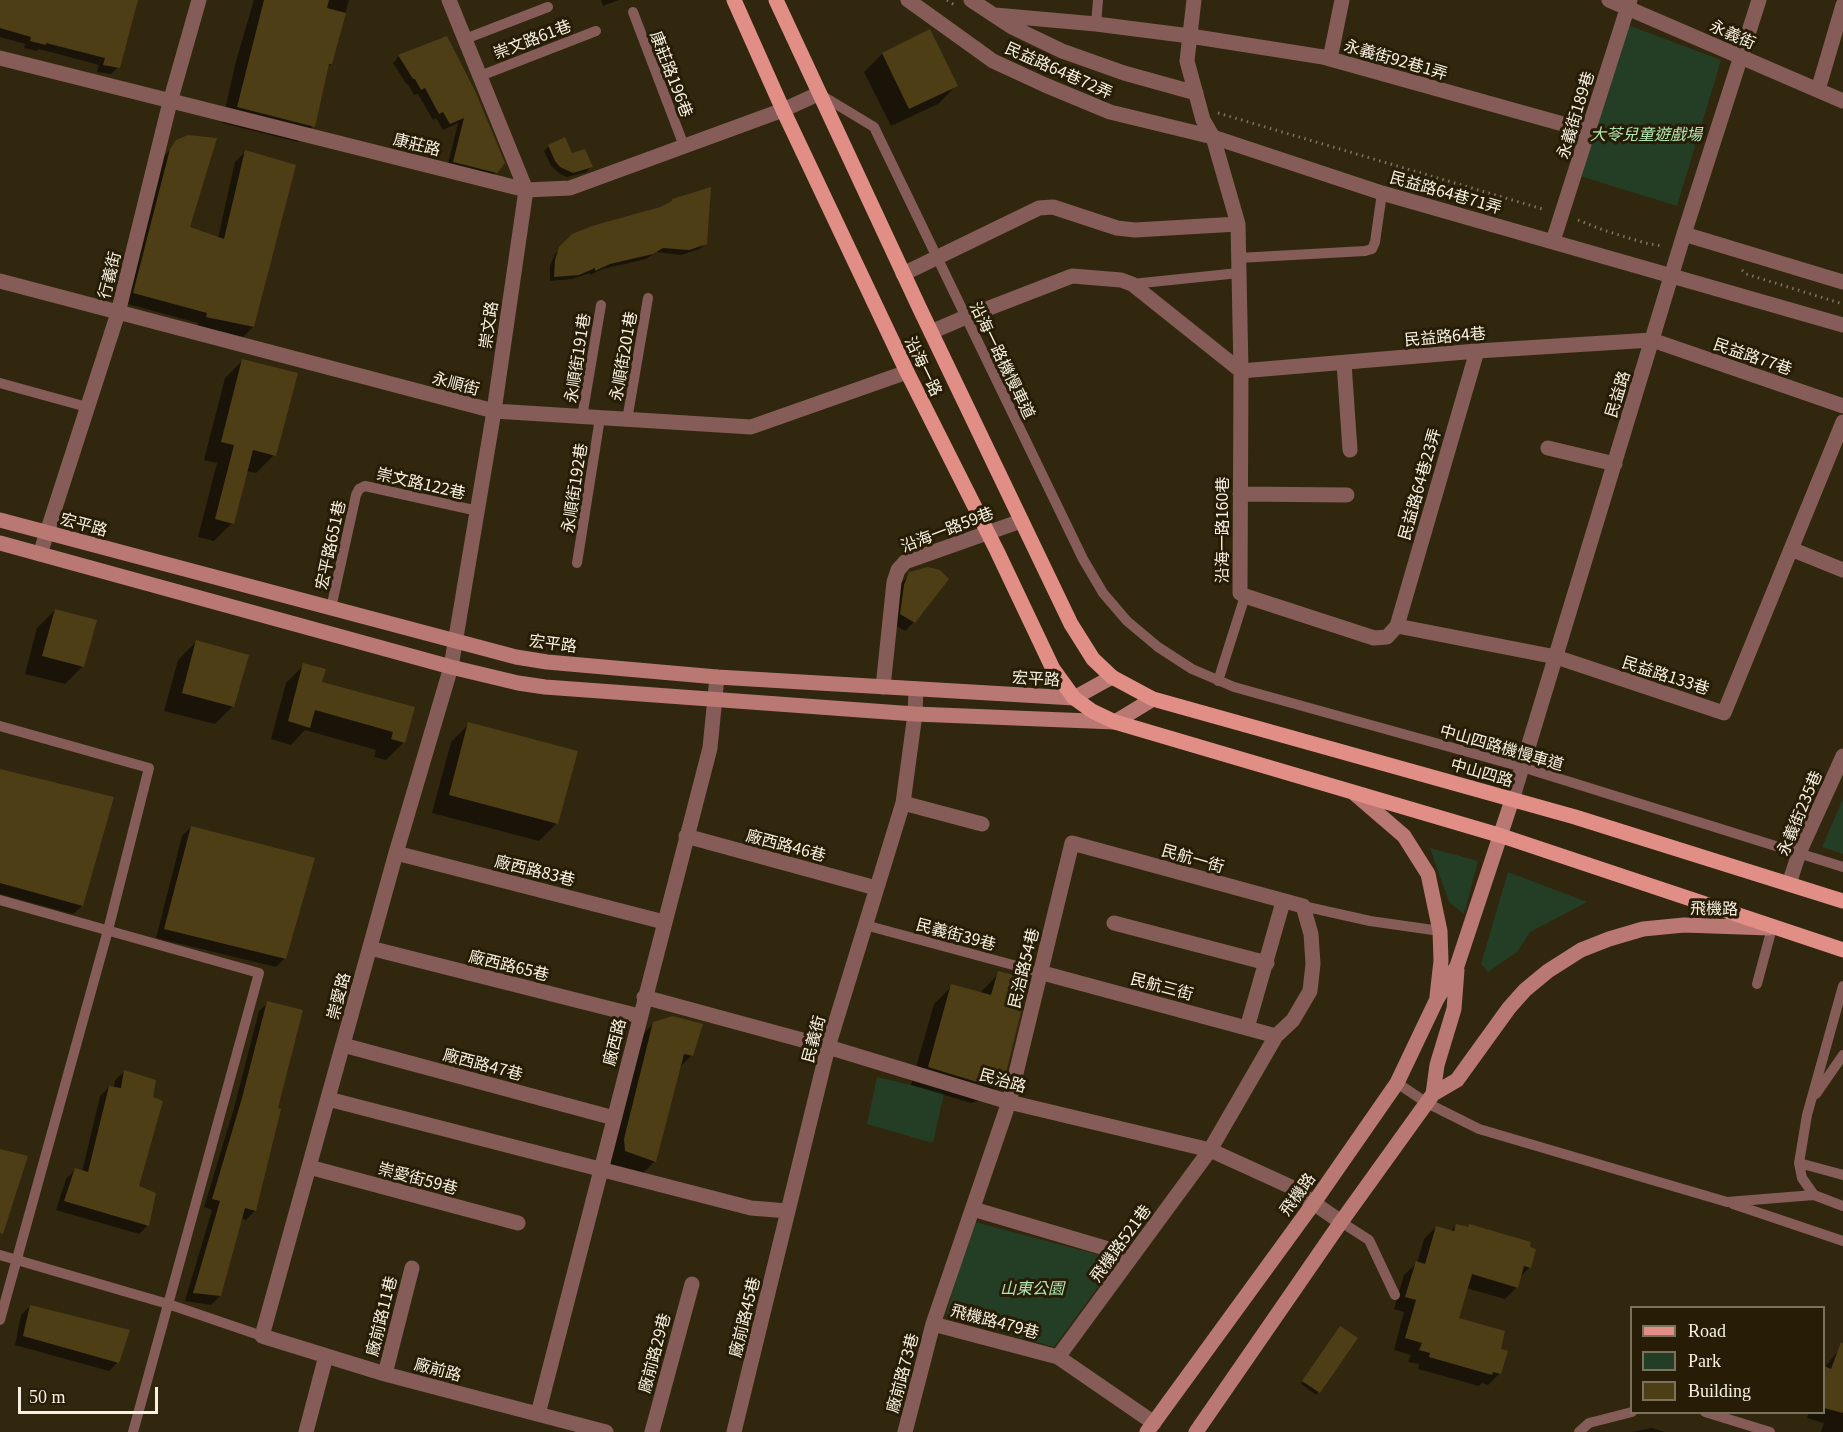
<!DOCTYPE html>
<html>
<head>
<meta charset="utf-8">
<style>
	body { margin:0 }
	#map { position:relative; width:1843px; height:1432px; overflow:hidden; background:#31270f; font-family:Georgia,serif }
	canvas { display:block }
	.legend { position:absolute; left:1630px; top:1306px; width:195px; height:108px; box-sizing:border-box; background:#271d06; border:2px solid #7b725e; margin:0; padding:8px 10px; list-style:none; font-size:18px; color:#f8f1e3 }
	.legend li { display:flex; align-items:center; gap:12px; height:30px }
	.legend b { width:30px; border:2px solid #7b725e }
	.scale { position:absolute; left:18px; top:1387px; width:140px; height:27px; box-sizing:border-box; border:3px solid #f8f1e3; border-top:0; padding-left:8px; font-size:18px; line-height:21px; white-space:nowrap; color:#f8f1e3; -webkit-text-stroke:4px #271d06; paint-order:stroke }
</style>
</head>
<body>
<div id="map">
<canvas width="1843" height="1432"></canvas>
<ul class="legend">
<li><b style="height:8px;background:#e18e86"></b>Road</li>
<li><b style="height:16px;background:#243e25"></b>Park</li>
<li><b style="height:16px;background:#4e3e15"></b>Building</li>
</ul>
<div class="scale">50 m</div>
</div>
<script>
const ctx = document.querySelector('canvas').getContext('2d');
ctx.lineJoin = 'round';
function fill(path, color) { ctx.fillStyle = color; ctx.fill(path, 'evenodd'); }
const shape = rows => new Path2D(rows.map(r => 'M' + r).join(''));
function stroke(path, color, width, dash) { ctx.strokeStyle = color; ctx.lineWidth = width; ctx.lineCap = dash ? 'butt' : 'round'; ctx.setLineDash(dash || []); ctx.stroke(path); }
function label(font, color, halo, rows, align = 'center') {
  ctx.font = font + ' Georgia,"Noto Sans TC",serif'; ctx.lineWidth = 6; ctx.setLineDash([]); ctx.textBaseline = 'middle'; ctx.strokeStyle = halo; ctx.fillStyle = color; for (const [text, x, y, turn = 0] of rows) {
    ctx.save(); ctx.translate(x, y); ctx.rotate((+turn || 0) * Math.PI / 180); ctx.textAlign = isNaN(turn) ? turn : align; if (halo) ctx.strokeText(text, 0, 0); ctx.fillText(text, 0, 0); ctx.restore();
  }
}
fill(shape([
	[1628,25,1721,60,1677,206,1580,176],
	[1843,799,1843,854,1822,847],
	[1430,848,1478,861,1464,914,1449,902],
	[1508,872,1587,902,1530,932,1517,952,1488,972,1481,964],
	[877,1077,944,1093,933,1143,867,1124],
	[971,1221,1118,1260,1054,1347,946,1316]
]), '#243e25');
fill(shape([
	[0,0,136,0,118,67,111,74,97,72,99,65,39,49,37,51,24,48,25,44,0,37],
	[254,0,349,0,331,64,327,68,313,126,298,142,222,123,236,61],
	[601,0,619,0,603,6],
	[929,31,956,86,938,104,891,126,864,72,882,54],
	[446,38,503,163,492,177,447,168,458,123,443,130,436,118,433,120,418,94,414,95,408,84,407,85,393,63,399,56],
	[177,142,189,228,218,238,235,162,245,152,253,327,243,337,197,326,198,323,124,303,160,161],
	[549,146,571,154,591,167,586,172,567,177,560,174,551,166,544,151],
	[669,204,705,243,700,249,681,255,656,252,646,259,603,269,590,275,590,273,572,279,550,281,550,266,555,254,573,235],
	[243,360,274,455,256,473,246,471,232,523,214,541,198,537,217,463,204,460,225,378],
	[910,574,914,622,905,631,892,623,901,583],
	[55,610,83,666,65,684,25,674,37,628],
	[196,642,233,706,215,724,164,711,178,660],
	[304,665,321,683,413,708,404,742,386,760,374,757,376,750,305,730,291,745,271,739,286,683],
	[469,724,557,823,539,841,432,813,451,742],
	[0,771,82,906,73,914,0,894],
	[191,827,285,958,276,967,156,938,182,836],
	[999,973,1003,1081,984,1099,971,1103,911,1085,934,1004,952,986,980,993],
	[268,1003,276,1109,280,1110,255,1211,246,1220,241,1218,220,1296,211,1305,185,1301,212,1210,204,1207,234,1108,259,1011],
	[654,1023,692,1055,680,1067,655,1161,637,1179,607,1168,636,1041],
	[124,1072,138,1186,148,1225,139,1234,56,1210,66,1179,75,1170,82,1172,100,1096,109,1087,114,1088,115,1080],
	[1456,1226,1466,1228,1469,1226,1530,1267,1520,1277,1517,1287,1505,1299,1466,1288,1457,1319,1499,1350,1500,1373,1488,1385,1482,1383,1479,1386,1418,1369,1419,1364,1408,1362,1411,1355,1394,1350,1404,1312,1394,1309,1404,1275,1417,1263,1424,1239,1436,1227,1450,1231],
	[30,1306,117,1363,109,1371,15,1345,21,1315],
	[1338,1330,1355,1338,1316,1395,1301,1384],
	[1839,1350,1843,1352,1843,1432,1821,1432,1824,1423,1807,1418,1809,1412,1824,1412,1824,1368],
	[1652,1428,1665,1432,1632,1432]
]), '#0007');
fill(shape([
	[0,0,138,0,120,68,103,65,105,58,46,43,46,45,30,41,31,37,0,28],
	[264,0,329,0,327,8,346,13,332,64,329,64,315,127,237,107],
	[930,29,958,86,909,109,882,53],
	[447,36,476,93,505,163,497,173,453,162,464,118,450,124,443,112,439,114,425,88,421,90,415,79,413,79,398,55],
	[188,135,217,138,190,227,224,239,245,150,296,165,254,327,206,317,207,313,133,293,170,149,176,140],
	[565,137,572,153,585,149,593,167,573,173,560,167,555,161,548,145],
	[711,187,707,244,689,250,663,248,653,254,610,264,595,271,595,268,579,275,554,277,555,260,559,247,572,234,592,226,660,207,672,201,672,199],
	[242,359,298,373,276,456,253,450,234,524,215,519,234,445,221,442],
	[928,567,940,570,949,579,915,623,900,614,904,585,909,572],
	[55,609,97,620,84,667,42,656],
	[196,640,249,655,234,707,182,693],
	[303,663,326,669,322,682,415,707,405,743,391,739,393,732,315,710,310,728,288,721],
	[468,722,578,751,558,824,449,795],
	[0,769,114,797,83,906,0,883],
	[191,826,315,858,286,959,164,929],
	[998,971,1029,979,1004,1081,990,1086,928,1067,951,984,991,995],
	[267,1001,303,1010,278,1108,281,1109,256,1211,245,1208,221,1296,193,1293,220,1201,212,1199,242,1098],
	[673,1016,703,1024,693,1056,684,1054,656,1162,625,1151,624,1139,653,1022],
	[124,1070,156,1080,153,1097,163,1101,139,1186,156,1193,149,1226,64,1201,75,1168,88,1172,109,1086,121,1088],
	[0,1149,28,1156,3,1234,0,1233],
	[1456,1224,1468,1227,1469,1224,1531,1242,1530,1247,1536,1249,1531,1268,1524,1266,1518,1288,1472,1274,1459,1318,1505,1331,1501,1349,1508,1351,1501,1374,1493,1372,1492,1375,1429,1357,1430,1353,1419,1350,1422,1343,1405,1338,1416,1300,1405,1297,1416,1261,1425,1264,1436,1226,1454,1231],
	[30,1305,130,1330,119,1363,23,1336],
	[1340,1326,1358,1338,1320,1393,1302,1381],
	[1841,1342,1843,1343,1843,1413,1824,1408,1824,1366,1831,1369]
]), '#4e3e15');
stroke(shape([
	[947,0,956,6],
	[1218,113,1546,210],
	[1578,220,1603,230,1645,243,1663,246],
	[1742,270,1746,274,1843,304]
]), '#7d7460', 3, [1.5, 4.5]);
stroke(shape([
	[633,12,684,146],
	[1096,24,1098,0],
	[465,39,548,7],
	[480,76,596,31],
	[821,95,874,127,1083,559,1103,593,1127,621,1158,647,1192,669,1234,687,1522,767,1843,867],
	[1238,258,1365,251,1372,249,1375,242,1382,193],
	[1132,284,1239,273],
	[0,383,87,407],
	[582,417,601,305],
	[627,420,648,298],
	[577,563,600,418],
	[331,608,356,495,359,489,365,486,478,511],
	[1218,681,1245,596],
	[0,726,149,768,108,930,0,1320],
	[0,900,259,973,133,1432],
	[1303,906,1370,921,1440,931],
	[865,925,1039,972],
	[1757,984,1772,928],
	[1843,986,1807,1115,1799,1163,1802,1178,1814,1195,1843,1206],
	[1397,1083,1427,1103,1479,1129,1727,1202,1814,1195],
	[1816,1094,1843,1055],
	[1799,1163,1843,1175],
	[1733,1204,1843,1241],
	[1341,1222,1369,1240,1395,1295],
	[0,1255,168,1304,262,1336],
	[1705,1412,1770,1432],
	[1579,1432,1589,1423,1632,1412]
]), '#855c58', 10);
stroke(shape([
	[449,0,526,190,494,411,451,667,396,853,262,1336,385,1374,606,1432],
	[908,0,993,61,1045,85,1110,112,1213,137,1382,193,1843,325],
	[971,0,1012,27,1062,51,1124,73,1196,93],
	[1194,0,1187,61,1203,120,1213,137,1238,224,1241,371,1240,593,1245,596,1374,638,1387,637,1397,626,1477,351],
	[1609,0,1843,101],
	[995,15,1096,24,1190,36,1323,57,1588,131],
	[0,58,526,190,570,188,783,110,818,94],
	[1330,59,1342,0],
	[1818,90,1843,5],
	[1684,234,1843,282],
	[1553,241,1630,0],
	[903,274,1039,208,1053,207,1117,228,1135,230,1238,224],
	[0,281,494,411,751,427,907,372],
	[931,332,966,317,1072,276,1121,280,1132,284,1241,371,1477,351,1652,340,1843,406],
	[1344,363,1350,450],
	[1548,448,1615,464],
	[1240,494,1347,495],
	[1791,549,1843,570],
	[40,554,118,313,170,102,199,0],
	[1397,626,1556,657,1724,713,1843,422],
	[883,687,894,582,898,570,905,562,1021,521],
	[1512,800,1684,234,1759,0],
	[903,803,982,824],
	[686,836,876,888],
	[396,853,664,922],
	[1789,884,1799,853,1843,756],
	[1114,923,1267,963],
	[370,948,639,1016],
	[1039,972,1276,1036],
	[644,997,828,1047,1009,1102,1210,1150,1289,1186,1341,1222],
	[1247,1028,1283,902],
	[343,1045,614,1118],
	[328,1099,751,1208,788,1211,828,1047,903,803,915,714,916,689],
	[309,1167,518,1223],
	[973,1209,1132,1256],
	[933,1324,1058,1357,1154,1423],
	[385,1374,412,1268],
	[538,1414,710,748,717,677],
	[306,1432,326,1356],
	[652,1432,692,1284],
	[734,1432,788,1211],
	[905,1432,933,1324,1009,1102,1072,843,1303,906,1311,934,1313,964,1310,991,1293,1020,1276,1036,1210,1150,1058,1357]
]), '#855c58', 15);
stroke(shape([
	[0,520,516,657,547,662,717,677,1074,698,1112,677],
	[0,543,451,667,518,683,545,687,915,714,1115,722,1153,699],
	[1354,793,1404,836,1428,874,1440,931,1441,961,1437,996],
	[1433,1094,1457,1080,1509,1008,1525,990,1548,971,1581,950,1609,939,1643,929,1684,925,1769,928],
	[1147,1432,1313,1204,1397,1083,1437,999,1457,966,1512,800],
	[1196,1432,1341,1222,1433,1094,1437,1065,1454,1009,1457,970]
]), '#b97872', 15);
stroke(shape([
	[734,0,783,110,907,372,997,551,1053,669,1074,698,1092,711,1115,722,1502,836,1843,950],
	[776,0,919,307,1071,624,1093,659,1112,677,1153,699,1575,817,1843,901]
]), '#e18e86', 15);
label('16px', '#f8f1e3', '#271d06', [
	["永義街",1733,34,24],
	["崇文路61巷",532,39,-21],
	["永義街92巷1弄",1396,59,16],
	["民益路64巷72弄",1059,70,24],
	["康莊路196巷",672,74,69],
	["永義街189巷",1575,115,-73],
	["康莊路",417,144,14],
	["民益路64巷71弄",1446,192,16],
	["行義街",109,275,-76],
	["崇文路",488,325,-82],
	["民益路64巷",1445,336,-5],
	["永順街201巷",623,356,-80],
	["民益路77巷",1753,356,19],
	["永順街191巷",577,358,-81],
	["沿海一路機慢車道",1003,360,64],
	["沿海一路",924,366,64],
	["永順街",456,383,15],
	["民益路",1617,394,-73],
	["崇文路122巷",421,483,13],
	["民益路64巷23弄",1419,484,-74],
	["永順街192巷",574,488,-81],
	["宏平路",84,524,15],
	["沿海一路59巷",947,529,-21],
	["沿海一路160巷",1222,530,-90],
	["宏平路651巷",330,545,-78],
	["宏平路",553,643,7],
	["民益路133巷",1666,675,18],
	["宏平路",1036,678,3],
	["中山四路機慢車道",1502,747,16],
	["中山四路",1482,772,16],
	["永義街235巷",1799,813,-67],
	["廠西路46巷",786,845,15],
	["民航一街",1193,858,16],
	["廠西路83巷",535,870,14],
	["飛機路",1714,908,1],
	["民義街39巷",956,934,15],
	["廠西路65巷",509,965,14],
	["民治路54巷",1023,968,-76],
	["民航三街",1162,986,15],
	["崇愛路",338,996,-75],
	["民義街",813,1039,-75],
	["廠西路",614,1042,-76],
	["廠西路47巷",483,1064,15],
	["民治路",1003,1080,16],
	["崇愛街59巷",418,1178,15],
	["飛機路",1297,1194,-54],
	["飛機路521巷",1120,1243,-54],
	["廠前路11巷",381,1316,-76],
	["廠前路45巷",744,1317,-76],
	["飛機路479巷",995,1321,15],
	["廠前路29巷",654,1353,-75],
	["廠前路",438,1369,15],
	["廠前路73巷",902,1373,-75]
]);
label('italic 16px', '#b0e6b1', '#271d06', [
	["大苓兒童遊戲場",1646,134],
	["山東公園",1032,1288]
]);
</script>
</body>
</html>
